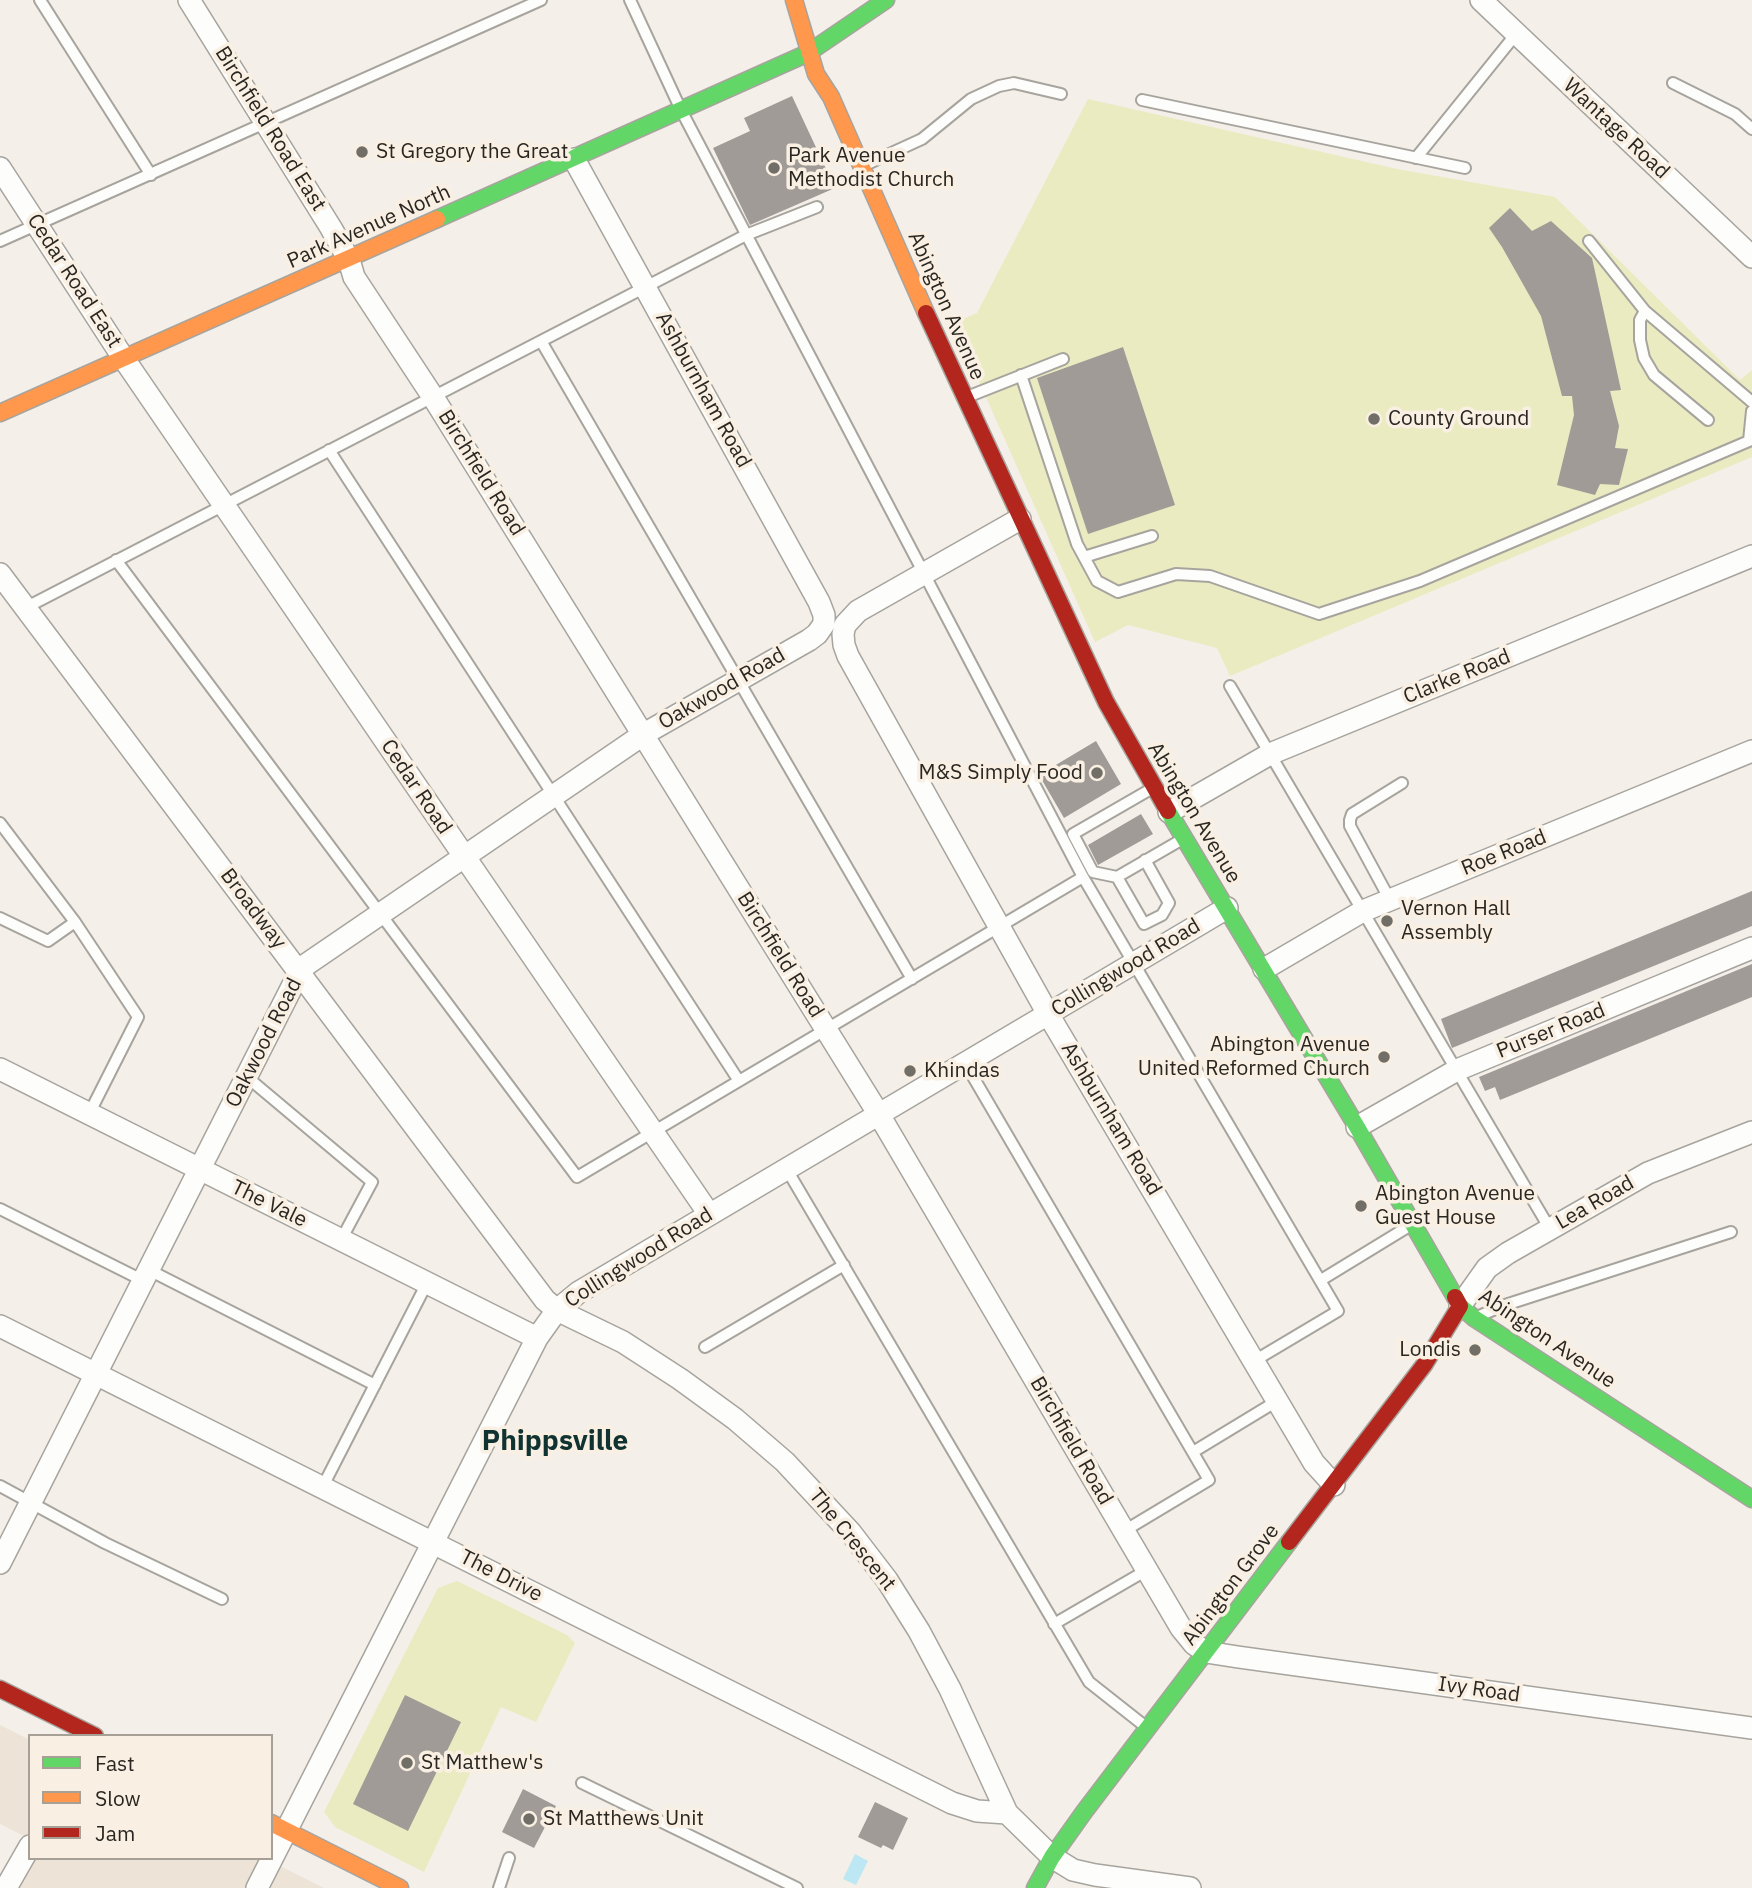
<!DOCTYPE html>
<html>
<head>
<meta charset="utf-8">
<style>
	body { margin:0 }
	#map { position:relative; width:1752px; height:1888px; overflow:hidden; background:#f4efe8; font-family:"IBM Plex Sans",sans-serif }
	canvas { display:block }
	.legend { position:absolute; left:28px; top:1734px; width:245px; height:126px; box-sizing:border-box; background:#f9f0e3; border:2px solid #a6a096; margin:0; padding:9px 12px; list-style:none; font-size:21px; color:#2a2722 }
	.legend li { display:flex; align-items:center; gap:14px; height:35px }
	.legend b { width:35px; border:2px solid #a6a096 }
</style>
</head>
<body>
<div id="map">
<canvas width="1752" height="1888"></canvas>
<ul class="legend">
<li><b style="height:9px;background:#63d668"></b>Fast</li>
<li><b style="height:9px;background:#ff974d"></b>Slow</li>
<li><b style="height:9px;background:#b3261e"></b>Jam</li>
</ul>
</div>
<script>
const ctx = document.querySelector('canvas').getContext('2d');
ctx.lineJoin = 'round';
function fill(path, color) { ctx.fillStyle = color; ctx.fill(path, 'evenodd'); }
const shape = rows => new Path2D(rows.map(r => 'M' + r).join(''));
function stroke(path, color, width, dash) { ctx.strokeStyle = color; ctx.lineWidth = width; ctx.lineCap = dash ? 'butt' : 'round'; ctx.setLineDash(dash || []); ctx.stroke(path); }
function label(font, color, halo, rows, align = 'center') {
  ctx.font = font + ' "IBM Plex Sans",sans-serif'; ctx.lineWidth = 7; ctx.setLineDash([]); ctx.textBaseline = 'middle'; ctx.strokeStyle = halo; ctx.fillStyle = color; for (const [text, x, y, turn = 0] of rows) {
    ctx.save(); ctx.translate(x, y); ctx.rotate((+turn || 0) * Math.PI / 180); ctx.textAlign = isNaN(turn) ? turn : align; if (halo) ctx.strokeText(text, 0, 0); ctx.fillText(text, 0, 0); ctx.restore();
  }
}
fill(shape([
	[0,1725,30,1740,30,1839,0,1824],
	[33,1858,264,1858,324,1888,16,1888]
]), '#ede3d6');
fill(shape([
	[1088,99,1397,169,1555,197,1740,380,1752,370,1752,457,1230,676,1217,648,1128,625,1095,642,953,323,977,313],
	[457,1581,567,1635,575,1643,536,1722,501,1707,424,1872,335,1827,324,1812,438,1588]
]), '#eaebc1');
fill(shape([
	[855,1854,868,1861,856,1885,843,1879]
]), '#bde7f2');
fill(shape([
	[792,96,835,188,750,225,713,148,750,131,744,118],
	[1510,208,1532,231,1551,221,1592,258,1621,390,1610,391,1619,426,1615,448,1628,449,1619,485,1600,484,1595,495,1557,485,1574,415,1572,396,1562,396,1541,316,1502,247,1489,228],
	[1123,347,1175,505,1088,534,1037,378],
	[1096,741,1121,784,1064,818,1039,775],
	[1141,814,1153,834,1098,865,1088,845],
	[1752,891,1752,926,1452,1048,1441,1019],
	[1752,964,1752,997,1500,1100,1495,1087,1485,1091,1479,1077],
	[405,1695,461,1722,408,1831,353,1804],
	[523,1789,556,1806,534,1848,502,1832],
	[875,1802,908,1818,893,1850,883,1845,881,1848,858,1837]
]), '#a09b97');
const lane = shape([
	[40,0,151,175],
	[630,0,681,110,1083,877,1338,1311,1254,1361],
	[1673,83,1735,114,1752,129],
	[1142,100,1465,168],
	[1416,158,1516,34],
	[863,166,922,139,971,99,999,86,1014,83,1061,94],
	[0,241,541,0],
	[1589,241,1645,311,1752,402],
	[1645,311,1640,320,1640,340,1644,358,1654,375,1708,420],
	[541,341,912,979],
	[1021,375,1077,544,1097,581,1118,592,1176,574,1210,576,1319,614,1420,581,1749,441,1752,411],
	[967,397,1063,359],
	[329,450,739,1081],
	[1084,557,1152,536],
	[116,560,577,1177,1083,877],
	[25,608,746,235,817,207],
	[1230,686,1550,1229],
	[1151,789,1073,834,1093,872,1117,877,1181,840],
	[0,823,75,922,138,1017,89,1114],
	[1117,877,1144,924,1162,915,1169,903,1145,860],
	[1390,900,1350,826,1350,820,1352,814,1402,783],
	[0,918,48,941,75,922],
	[965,1063,1209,1480,1124,1531],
	[247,1077,372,1182,341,1240],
	[786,1168,1089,1682,1146,1727],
	[0,1209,144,1281],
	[149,1270,375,1385],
	[1321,1280,1411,1225],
	[1477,1317,1502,1306,1731,1232],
	[705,1347,844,1265],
	[1193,1452,1277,1401],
	[0,1486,105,1543,222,1599],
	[322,1488,427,1283],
	[1054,1624,1147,1570],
	[582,1783,797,1888],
	[499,1888,509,1858]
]);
const street = shape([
	[189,0,331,228,349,260,354,277,433,397,878,1113,1181,1628,1194,1644,1206,1652,1238,1657,1752,1728],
	[1481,0,1752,257],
	[0,168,124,359,709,1214],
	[1020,519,858,611,845,625,843,634,844,645,848,656,1048,1014,1314,1463,1334,1485],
	[0,574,545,1300,557,1310,623,1342,680,1379,735,1419,785,1462,851,1533,887,1580,919,1631,950,1689,1007,1813,1052,1857,1073,1870,1095,1875,1190,1888],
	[1169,812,1270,754,1752,556],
	[1264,969,1363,911,1752,751],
	[0,1069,537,1338],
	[1357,1127,1457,1070,1752,948],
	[1460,1306,1487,1268,1508,1253,1648,1173,1752,1132],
	[0,1326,952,1803,977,1811,1007,1813],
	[0,1563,300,971,307,964,644,734,809,640,817,634,824,624,824,615,819,602,574,159],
	[6,1888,30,1846],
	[257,1888,537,1338,557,1310,579,1292,1227,908]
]);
const fast = shape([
	[437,219,808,53,886,0],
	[1168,811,1357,1127,1455,1297],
	[1460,1306,1474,1318,1752,1499],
	[1035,1888,1052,1857,1084,1812,1289,1542]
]);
const slow = shape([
	[794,0,816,74,831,97,926,313],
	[0,413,437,219],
	[271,1823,400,1888]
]);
const jam = shape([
	[926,313,1106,702,1168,811],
	[1289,1542,1424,1365,1460,1306,1455,1297],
	[0,1689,95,1736]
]);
stroke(lane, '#a7a49e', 14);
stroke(street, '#a7a49e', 24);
stroke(fast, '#a7a49e', 19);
stroke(slow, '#a7a49e', 19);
stroke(jam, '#a7a49e', 19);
stroke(lane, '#fdfdfc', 10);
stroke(street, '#fdfdfc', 21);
stroke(fast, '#63d668', 16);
stroke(slow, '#ff974d', 16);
stroke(jam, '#b3261e', 16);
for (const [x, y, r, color] of [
	[362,152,7,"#716d67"],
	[774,168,7,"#716d67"],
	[1374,419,7,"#716d67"],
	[1097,773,7,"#716d67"],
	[1387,921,7,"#716d67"],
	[1384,1057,7,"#716d67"],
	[910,1071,7,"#716d67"],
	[1361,1206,7,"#716d67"],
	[1475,1350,7,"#716d67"],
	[407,1763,7,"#716d67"],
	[529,1819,7,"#716d67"]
]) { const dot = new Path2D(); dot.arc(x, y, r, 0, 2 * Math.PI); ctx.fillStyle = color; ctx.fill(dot); stroke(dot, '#f9f0e3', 2.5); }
label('21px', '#2a2722', '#f9f0e3', [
	["Birchfield Road East",270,129,58],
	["Wantage Road",1616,129,43],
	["Park Avenue North",369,227,-24],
	["Cedar Road East",74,281,57],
	["Abington Avenue",946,306,66],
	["Ashburnham Road",703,390,61],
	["Birchfield Road",481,473,58],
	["Clarke Road",1457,677,-22],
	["Oakwood Road",722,689,-30],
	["Cedar Road",416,787,56],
	["Abington Avenue",1194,813,59],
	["Roe Road",1504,853,-22],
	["Broadway",253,909,53],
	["Birchfield Road",780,955,58],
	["Collingwood Road",1126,968,-31],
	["Purser Road",1551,1031,-22],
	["Oakwood Road",264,1043,-63],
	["Ashburnham Road",1111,1119,59],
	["Lea Road",1595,1203,-30],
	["The Vale",269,1204,26],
	["Collingwood Road",639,1258,-32],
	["Abington Avenue",1547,1339,34],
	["Birchfield Road",1071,1441,60],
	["The Crescent",852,1540,51],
	["The Drive",501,1576,27],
	["Abington Grove",1231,1585,-53],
	["Ivy Road",1479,1690,8]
]);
label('21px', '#2a2722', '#f9f0e3', [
	["St Gregory the Great",376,152],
	["Park Avenue",788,156],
	["Methodist Church",788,180],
	["County Ground",1388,419],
	["M&S Simply Food",1083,773,"right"],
	["Vernon Hall",1401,909],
	["Assembly",1401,933],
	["Abington Avenue",1370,1045,"right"],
	["United Reformed Church",1370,1069,"right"],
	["Khindas",924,1071],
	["Abington Avenue",1375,1194],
	["Guest House",1375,1218],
	["Londis",1461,1350,"right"],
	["St Matthew's",421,1763],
	["St Matthews Unit",543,1819]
], 'left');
label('bold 28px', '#103331', '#f9f0e3', [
	["Phippsville",555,1442]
]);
</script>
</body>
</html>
